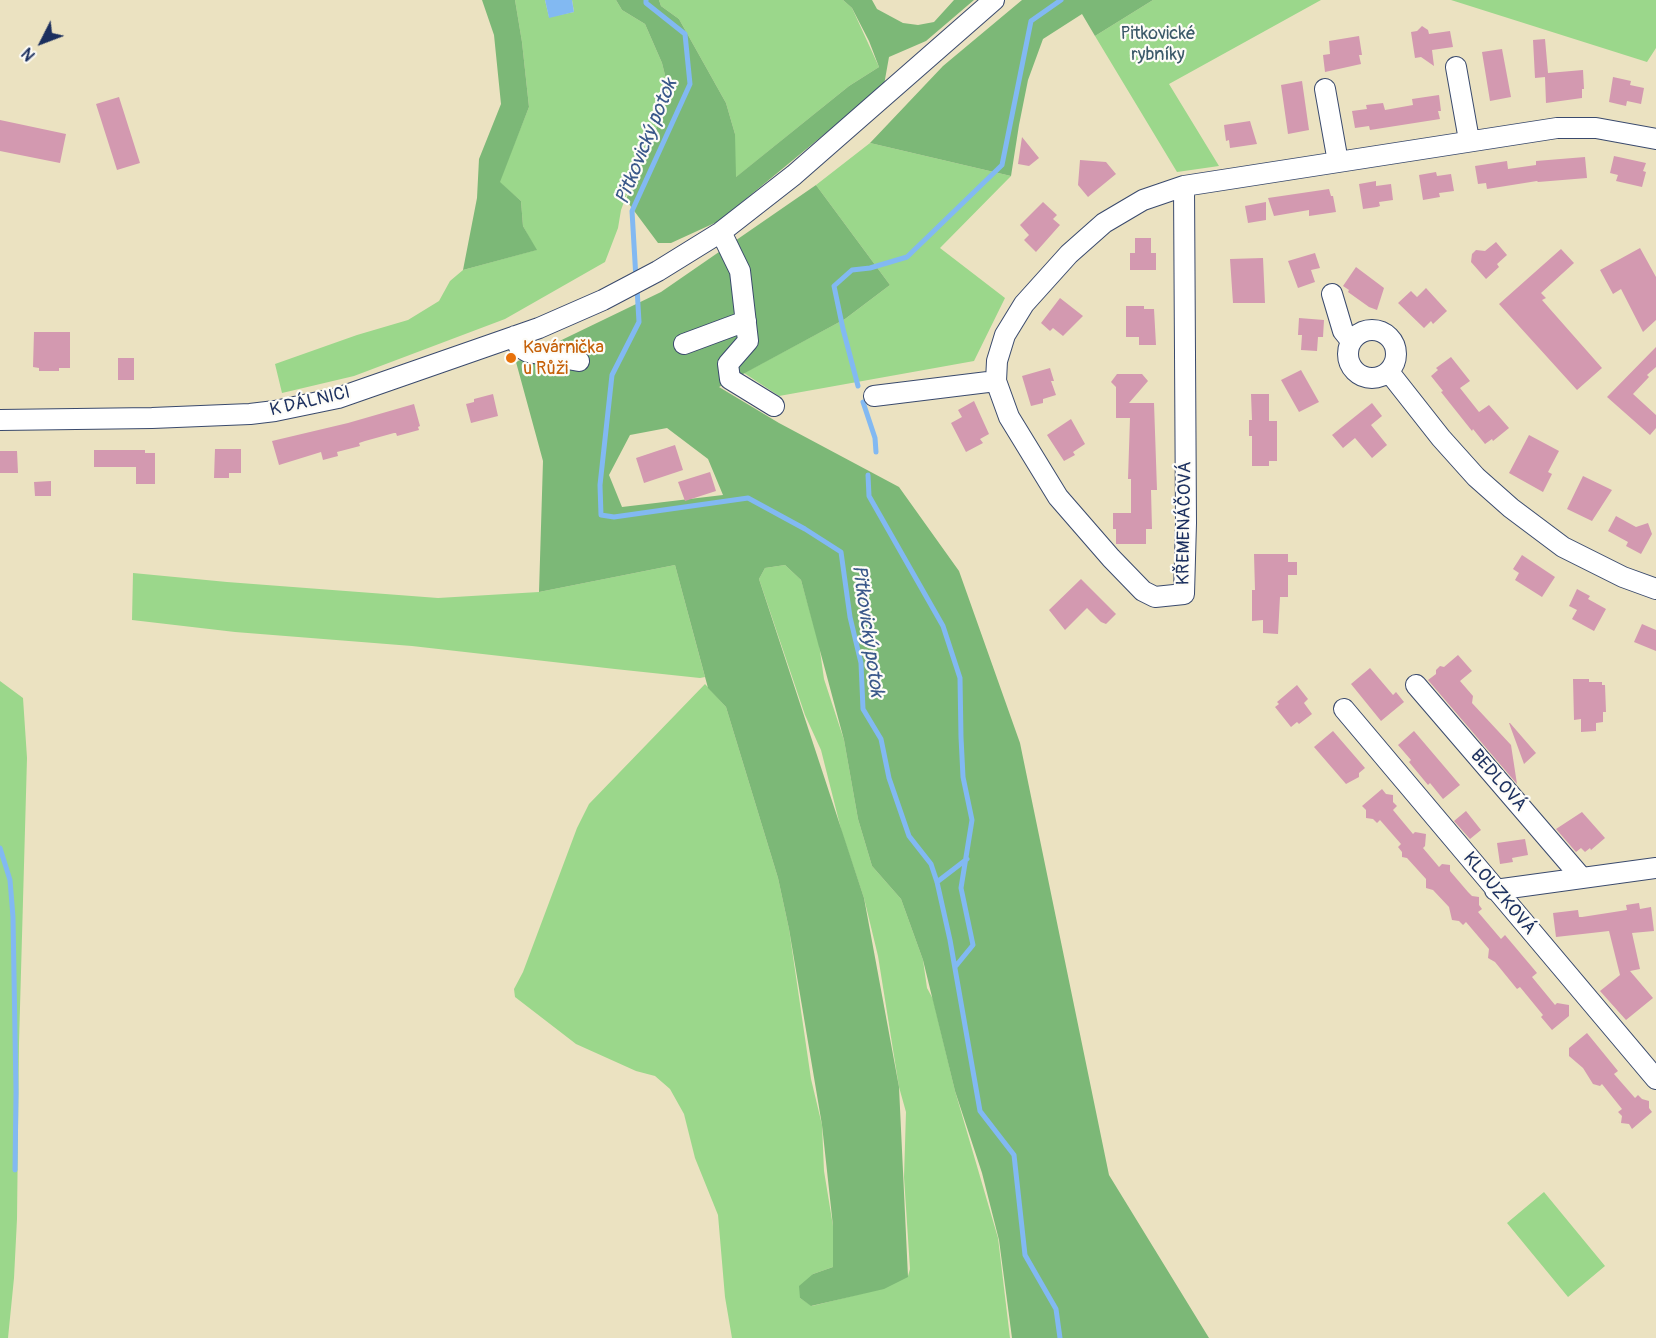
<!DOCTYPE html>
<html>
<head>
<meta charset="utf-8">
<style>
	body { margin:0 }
	#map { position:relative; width:1656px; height:1338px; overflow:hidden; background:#ebe2c1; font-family:Pangolin,sans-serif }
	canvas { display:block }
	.north { position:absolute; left:12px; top:12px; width:60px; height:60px; -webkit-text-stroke:4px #fdfcf7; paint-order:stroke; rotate:228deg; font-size:16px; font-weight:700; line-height:24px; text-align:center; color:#1b2f5e }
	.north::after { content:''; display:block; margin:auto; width:21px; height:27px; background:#1b2f5e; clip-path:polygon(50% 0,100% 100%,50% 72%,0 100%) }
</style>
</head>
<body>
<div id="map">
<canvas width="1656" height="1338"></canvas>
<div class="north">N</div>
</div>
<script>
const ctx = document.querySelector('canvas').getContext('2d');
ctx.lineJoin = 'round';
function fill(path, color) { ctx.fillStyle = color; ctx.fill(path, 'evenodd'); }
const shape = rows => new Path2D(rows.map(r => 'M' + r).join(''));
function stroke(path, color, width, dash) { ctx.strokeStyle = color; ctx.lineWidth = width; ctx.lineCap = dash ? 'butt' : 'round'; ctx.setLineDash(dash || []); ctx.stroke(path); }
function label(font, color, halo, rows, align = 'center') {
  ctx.font = font + ' Pangolin,sans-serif'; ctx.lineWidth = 4.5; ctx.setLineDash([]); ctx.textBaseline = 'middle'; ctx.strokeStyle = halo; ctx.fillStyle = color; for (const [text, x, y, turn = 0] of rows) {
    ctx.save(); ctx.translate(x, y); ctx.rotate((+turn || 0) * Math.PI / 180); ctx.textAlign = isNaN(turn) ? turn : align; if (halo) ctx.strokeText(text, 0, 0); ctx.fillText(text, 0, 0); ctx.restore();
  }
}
fill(shape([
	[515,0,545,0,549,17,574,12,572,0,616,0,622,10,645,24,662,63,666,79,666,95,652,143,641,157,637,167,621,210,618,228,605,262,505,319,354,376,282,393,275,364,357,335,408,320,439,301,450,281,463,270,536,250,523,226,521,201,499,182,529,107,522,42],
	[659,0,843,0,852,8,879,67,849,86,735,178,735,134,726,103,679,19,661,6],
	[1153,0,1321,0,1169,84,1219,166,1177,172,1095,36],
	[1451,0,1656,0,1656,48,1647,62],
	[870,143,1011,176,940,248,1005,298,974,361,779,396,744,373,845,319,890,285,816,185],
	[675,565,705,677,700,678,615,669,412,646,235,632,132,620,133,573,227,582,438,598,539,592],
	[785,565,801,580,819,644,824,679,844,740,858,819,872,866,901,899,923,960,927,988,933,999,955,1091,998,1238,1010,1338,732,1338,725,1297,718,1215,695,1158,684,1114,670,1089,655,1076,636,1071,576,1044,515,997,514,989,523,972,577,828,589,804,705,684,726,707,778,878,789,929,811,1079,822,1125,824,1171,833,1226,833,1267,813,1274,800,1298,812,1306,864,1293,908,1276,910,1269,904,1177,906,1112,899,1087,878,956,864,898,842,833,821,750,805,715,759,579,765,568],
	[0,681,23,698,27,758,19,1043,17,1219,14,1278,8,1338,0,1338],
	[1544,1192,1605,1266,1568,1297,1507,1223]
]), '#9bd78b');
fill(shape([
	[482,0,515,0,522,42,529,107,500,182,521,201,523,226,537,250,463,270,477,198,479,159,501,104,494,35],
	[616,0,659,0,661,6,679,19,726,103,735,134,736,177,849,86,879,67,869,41,852,8,843,0,872,0,877,9,903,23,918,25,934,22,954,0,974,0,926,41,889,57,884,85,719,221,671,243,658,243,626,200,641,157,652,143,666,95,666,79,662,63,645,24,622,10],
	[1022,0,1153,0,1095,36,1082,14,1043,39,1028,80,1019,125,1011,176,870,143,943,66],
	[816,185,890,285,845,319,719,387,779,423,899,487,959,571,1020,743,1109,1175,1209,1338,1012,1338,999,1240,982,1173,955,1091,923,960,901,899,872,866,858,819,844,740,801,580,785,565,765,568,759,579,864,898,899,1087,908,1277,884,1289,811,1306,800,1298,799,1286,813,1274,833,1267,833,1226,822,1125,789,929,778,878,726,707,708,688,675,565,539,592,543,461,516,362,661,292],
	[667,428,708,459,723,495,622,507,609,475,630,435]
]), '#7cb877');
fill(shape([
	[545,0,572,0,574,12,549,18]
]), '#82b9f2');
stroke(shape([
	[636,279,632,211,690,84,685,34,646,3,646,0],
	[637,288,639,322,612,375,600,485,601,515,614,517,748,498,805,529,841,552,850,617,861,663,863,709,881,739,889,778,909,836,931,864,937,882,950,940,980,1111,1014,1155,1025,1255,1056,1309,1060,1338],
	[858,386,843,329,834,286,852,270,870,268,907,257,1002,165,1031,21,1061,0],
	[863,402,875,438,876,452],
	[868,475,869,496,943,626,960,678,961,737,963,777,972,820,961,888,973,945,955,967],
	[0,848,10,880,13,917,16,1092,15,1170],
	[937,882,967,859]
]), '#82b9f2', 5);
fill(shape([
	[1422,26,1428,30,1429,34,1450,31,1453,47,1432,50,1434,66,1421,57,1415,58,1411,32,1417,31],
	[1359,36,1362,55,1359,55,1361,64,1325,72,1323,55,1330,54,1329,41],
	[1545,39,1548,73,1583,70,1584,89,1582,89,1582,98,1546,103,1545,77,1535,78,1533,40],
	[1502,49,1511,97,1490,101,1482,52],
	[1613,77,1631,81,1630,85,1644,88,1641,104,1627,101,1626,106,1609,102],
	[1302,81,1309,130,1288,134,1281,85],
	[1439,95,1441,111,1438,111,1440,119,1370,130,1369,126,1355,128,1352,111,1367,109,1366,105,1383,103,1385,110,1413,105,1412,99],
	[119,97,140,163,117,170,96,104],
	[0,120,66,134,60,163,0,151],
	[1250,121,1257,144,1230,148,1229,140,1226,141,1224,125],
	[1022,137,1039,158,1029,166,1018,164],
	[1614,156,1646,163,1643,171,1646,172,1642,187,1616,181,1618,175,1610,173],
	[1585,157,1587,178,1538,182,1537,181,1487,189,1486,183,1478,184,1475,166,1507,161,1508,169,1536,165,1536,161],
	[1080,160,1106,162,1116,174,1088,197,1078,185],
	[1436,172,1437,176,1451,174,1454,191,1439,193,1440,197,1423,200,1419,175],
	[1376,181,1376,186,1391,184,1393,200,1379,202,1380,206,1377,207,1363,209,1359,184],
	[1329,189,1331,196,1333,196,1336,212,1309,216,1309,210,1274,216,1268,198],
	[1043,202,1057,215,1053,219,1060,225,1036,252,1024,240,1029,235,1020,225],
	[1266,202,1266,220,1248,223,1245,206],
	[1135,238,1151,238,1151,253,1156,253,1156,270,1130,270,1130,253,1135,253],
	[1496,242,1507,255,1497,264,1499,267,1486,279,1471,262,1472,254,1476,250,1485,251],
	[1640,248,1656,277,1656,320,1643,332,1621,289,1613,294,1600,270],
	[1561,249,1574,263,1541,293,1546,298,1542,300,1602,368,1577,390,1499,304],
	[1315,253,1320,268,1311,270,1315,282,1298,288,1288,261],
	[1263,258,1265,303,1233,303,1230,259],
	[1356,267,1384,288,1377,310,1369,307,1348,292,1349,290,1343,286],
	[1426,288,1447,311,1433,324,1431,321,1424,328,1398,303,1411,291,1417,297],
	[1060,298,1083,316,1063,336,1053,328,1050,331,1041,323],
	[1126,306,1144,306,1144,309,1154,309,1156,345,1139,345,1139,337,1126,337],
	[1299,318,1324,320,1323,337,1318,337,1317,351,1301,350,1302,335,1298,335],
	[34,332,70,332,70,368,59,368,59,371,39,371,39,368,33,367],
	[1656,347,1656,367,1647,375,1649,377,1633,394,1656,415,1656,428,1650,435,1607,397],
	[1451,357,1470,381,1460,388,1479,412,1489,405,1509,428,1493,441,1492,439,1485,444,1473,429,1472,431,1441,392,1443,391,1431,376,1438,370,1436,368],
	[118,358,134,358,134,380,118,380],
	[1050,368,1054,381,1051,381,1056,395,1043,399,1043,403,1031,406,1022,376],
	[1301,370,1319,402,1299,412,1281,380],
	[1117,374,1142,374,1148,381,1129,403,1154,403,1157,490,1151,490,1152,529,1146,529,1146,544,1116,544,1116,529,1113,529,1113,513,1131,513,1131,479,1128,479,1130,418,1116,418,1116,387,1111,382],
	[493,394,498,416,471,423,466,404,474,402,474,399],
	[1251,394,1269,394,1269,421,1277,421,1277,461,1269,461,1269,466,1252,466,1252,436,1249,436,1249,420,1252,420],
	[974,401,989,434,980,439,983,443,966,452,951,423,962,417,958,410],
	[1372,403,1382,416,1371,425,1387,445,1372,458,1355,438,1343,448,1332,435],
	[414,404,420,426,418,427,419,430,397,436,396,433,394,433,365,441,359,443,360,446,337,452,338,456,323,460,321,452,279,465,272,441,348,423],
	[1071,419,1085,444,1073,452,1075,455,1064,461,1047,435],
	[1529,435,1559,451,1548,472,1552,474,1543,492,1509,473],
	[675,445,683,470,644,483,636,458],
	[215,449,241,449,241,473,229,473,229,478,214,478],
	[94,450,145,450,145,453,155,453,155,484,136,484,136,467,94,467],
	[0,451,17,451,18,473,0,473],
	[710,472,716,491,685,501,678,482],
	[1583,476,1612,490,1592,521,1567,509],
	[51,481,51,496,35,496,34,482],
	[1616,516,1636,527,1648,523,1652,534,1641,554,1626,546,1628,542,1608,531],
	[1254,554,1288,554,1288,562,1297,562,1297,575,1288,575,1288,597,1280,597,1278,634,1263,633,1263,620,1252,621,1252,590,1255,590],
	[1522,555,1555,577,1542,597,1515,580,1519,573,1513,569],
	[1081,579,1116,614,1106,624,1101,622,1087,608,1065,630,1049,610],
	[1577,589,1590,596,1588,599,1606,609,1594,631,1572,619,1577,610,1569,606],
	[1642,624,1656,630,1656,651,1634,642],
	[1458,655,1472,671,1460,681,1473,696,1472,703,1511,745,1517,784,1428,680,1436,674,1436,670,1440,666,1444,667],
	[1370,668,1393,695,1396,692,1404,702,1381,721,1351,684],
	[1573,679,1589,679,1589,682,1602,682,1602,685,1605,685,1606,712,1603,712,1603,722,1596,723,1596,731,1581,732,1581,719,1574,720],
	[1297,685,1308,699,1304,703,1312,714,1299,724,1297,722,1291,727,1275,707,1279,704,1277,702],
	[1509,723,1510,723,1536,753,1524,764],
	[1333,731,1365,768,1359,773,1359,777,1346,784,1314,747],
	[1414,731,1460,785,1443,799,1430,783,1428,785,1409,762,1411,760,1398,745],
	[1382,789,1386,794,1393,795,1393,802,1397,806,1393,810,1413,834,1415,832,1426,834,1425,846,1423,848,1439,867,1442,864,1450,865,1450,871,1468,892,1472,896,1479,897,1479,905,1482,909,1478,912,1501,939,1505,935,1537,973,1532,977,1555,1005,1557,1003,1569,1005,1569,1016,1552,1030,1541,1017,1543,1015,1520,987,1517,989,1495,962,1488,958,1489,949,1466,922,1463,925,1459,921,1452,920,1449,907,1433,890,1426,888,1426,879,1407,858,1402,857,1402,852,1398,847,1401,844,1380,820,1377,823,1373,819,1366,818,1366,810,1362,806],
	[1466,811,1481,830,1470,839,1454,821],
	[1582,812,1605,838,1591,850,1590,848,1585,852,1581,848,1576,852,1556,829],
	[1525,839,1528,855,1512,858,1513,862,1500,864,1497,843],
	[1639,903,1640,909,1651,907,1654,931,1632,933,1640,969,1630,971,1653,998,1626,1020,1600,991,1620,975,1609,931,1556,937,1553,913,1578,910,1579,917,1582,917,1627,910,1626,905],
	[1587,1033,1618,1071,1614,1074,1635,1098,1638,1095,1642,1099,1649,1101,1649,1108,1652,1112,1632,1129,1629,1124,1621,1123,1622,1116,1618,1112,1622,1109,1602,1084,1600,1086,1593,1084,1583,1068,1569,1056,1569,1048]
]), '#d399b0');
const minor = shape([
	[1456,67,1469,140],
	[1325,89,1338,162],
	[1184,186,1186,523,1184,594,1155,597,1143,591,1111,558,1058,497,1009,417,996,381,997,361,1005,335,1024,304,1069,254,1104,223,1143,200,1184,186,1557,128,1596,128,1656,139],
	[721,232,740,271,748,341,728,364,730,379,774,406],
	[1332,294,1343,331,1351,341],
	'1348 354a24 24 0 1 1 48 0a24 24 0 1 1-48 0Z',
	[515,336,519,347,528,352,579,361],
	[684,344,746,321],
	[1389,372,1441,438,1476,477,1511,508,1563,547,1623,577,1656,589],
	[874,396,996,381],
	[0,420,152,418,250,414,275,411,338,398,539,328,603,300,658,271,721,232,794,175,994,0],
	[1416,685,1581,877],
	[1344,709,1656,1079],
	[1495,890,1656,868]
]);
stroke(minor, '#3a4a6d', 22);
stroke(minor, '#fff', 20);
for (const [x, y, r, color] of [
	[511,358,6,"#e8710a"]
]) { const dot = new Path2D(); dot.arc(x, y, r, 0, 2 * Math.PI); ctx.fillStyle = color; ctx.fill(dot); stroke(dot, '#fdfcf7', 2); }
label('18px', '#3b5969', '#fdfcf7', [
	["Pitkovické",1158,34],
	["rybníky",1158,55]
]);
label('18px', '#c56008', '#fdfcf7', [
	["Kavárnička",523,348],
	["u Růži",523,369]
], 'left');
label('18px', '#1b2f5e', '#fdfcf7', [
	["K DÁLNICI",310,402,-13],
	["KŘEMENÁČOVÁ",1185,523,-89],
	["BEDLOVÁ",1498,781,49],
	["KLOUZKOVÁ",1499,894,50]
]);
label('italic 20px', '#3a588a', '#fdfcf7', [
	["Pitkovický potok",647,142,-68],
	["Pitkovický potok",867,631,82]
]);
</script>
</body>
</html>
